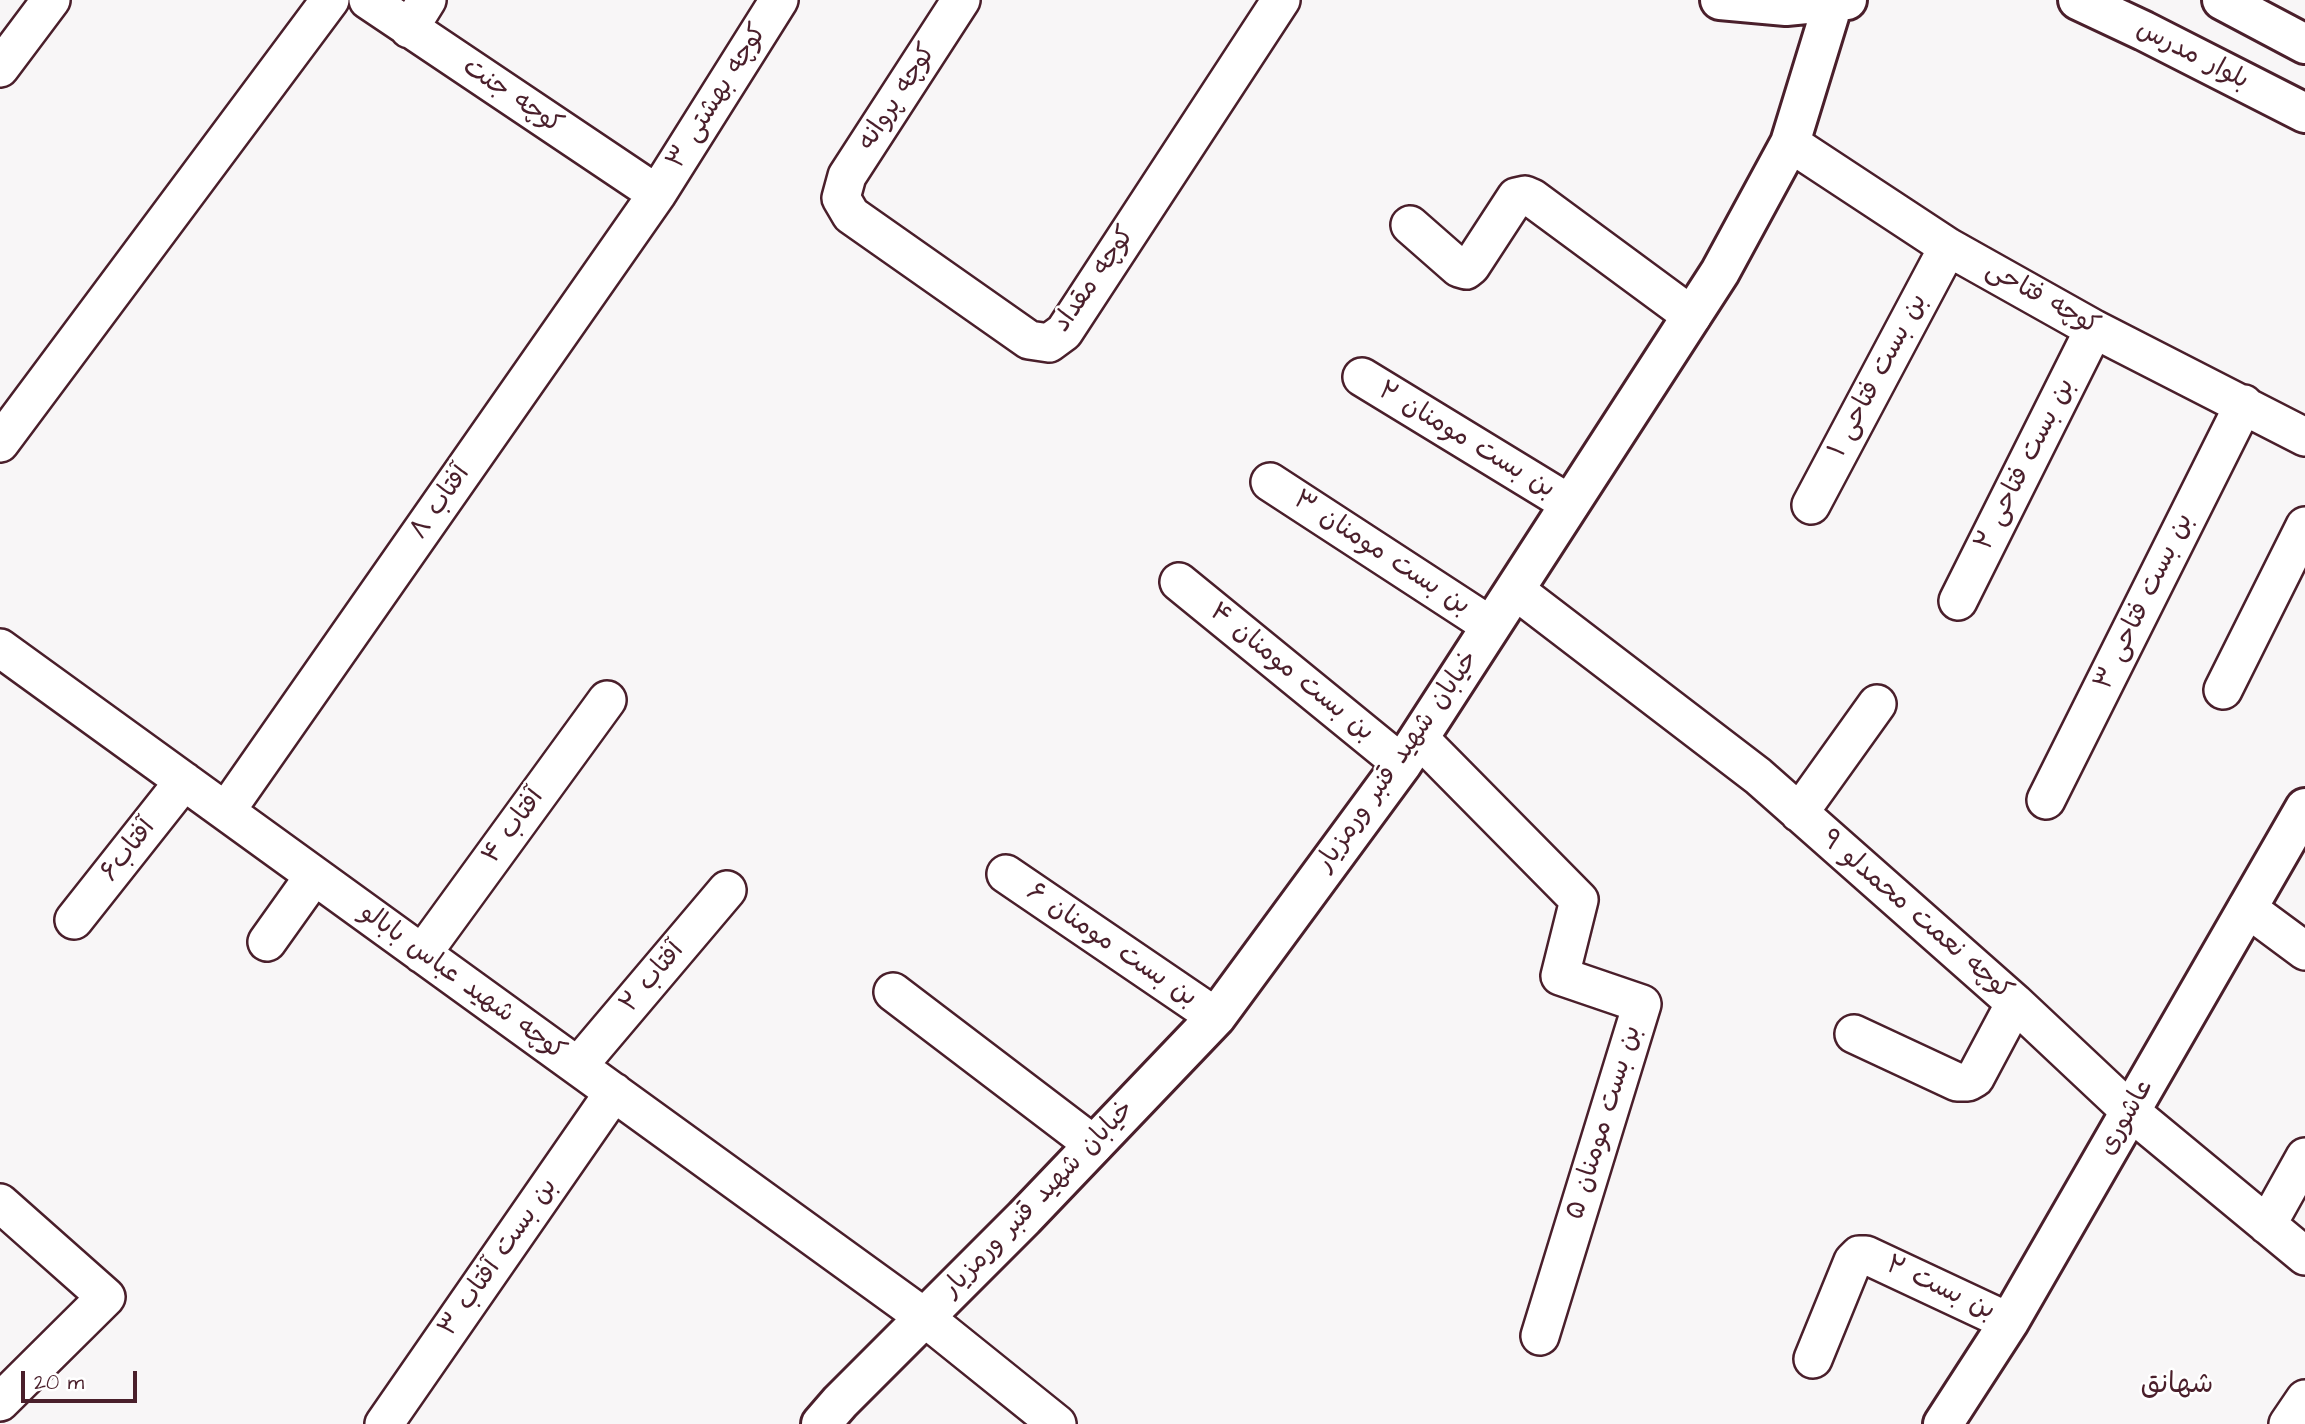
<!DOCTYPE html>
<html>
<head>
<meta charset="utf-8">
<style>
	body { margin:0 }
	#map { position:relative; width:2305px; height:1424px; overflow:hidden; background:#f8f6f7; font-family:"Architects Daughter",sans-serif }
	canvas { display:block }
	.scale { position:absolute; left:21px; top:1371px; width:116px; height:32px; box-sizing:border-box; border:4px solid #4a1f2b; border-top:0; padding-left:9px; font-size:21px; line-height:24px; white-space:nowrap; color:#4a1f2b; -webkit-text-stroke:5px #fff; paint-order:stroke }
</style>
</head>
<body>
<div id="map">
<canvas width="2305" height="1424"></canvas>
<div class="scale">20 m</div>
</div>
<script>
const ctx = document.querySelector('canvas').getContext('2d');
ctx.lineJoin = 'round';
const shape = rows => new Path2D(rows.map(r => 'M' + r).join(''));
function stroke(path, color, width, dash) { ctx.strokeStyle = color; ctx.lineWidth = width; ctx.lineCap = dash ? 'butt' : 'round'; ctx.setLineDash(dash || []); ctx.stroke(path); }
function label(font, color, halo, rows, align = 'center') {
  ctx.font = font + ' "Architects Daughter","Playpen Sans Arabic",sans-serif'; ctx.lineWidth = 5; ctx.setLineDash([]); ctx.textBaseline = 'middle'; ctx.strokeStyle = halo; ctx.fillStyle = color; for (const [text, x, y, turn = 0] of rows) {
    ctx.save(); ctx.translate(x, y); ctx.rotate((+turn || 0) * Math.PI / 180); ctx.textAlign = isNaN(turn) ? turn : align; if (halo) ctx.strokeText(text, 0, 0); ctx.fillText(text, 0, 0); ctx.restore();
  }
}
const street = shape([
	[368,0,657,194],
	[961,0,847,176,841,198,851,215,1029,340,1049,343,1064,332,1281,0],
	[409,29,427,0],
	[0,68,51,0],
	[1790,143,1948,247,2094,329,2305,437],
	[1410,225,1459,268,1466,270,1471,266,1516,197,1525,195,1532,198,1692,316],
	[1362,377,1570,504],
	[0,443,330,0],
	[1270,482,1491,626],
	[1811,505,1948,247],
	[1179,582,1402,764],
	[1515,590,1758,776,2015,1003,2131,1112,2305,1256],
	[1958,601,2094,329],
	[0,648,924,1317,1057,1424],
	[2223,690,2305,526],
	[1419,738,1579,900,1560,976,1642,1004,1540,1336],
	[2046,800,2244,404],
	[226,811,657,194,779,0],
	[1799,813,1877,704],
	[1006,874,1216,1017],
	[2247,908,2305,951],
	[74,920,184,781],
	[267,942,314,876],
	[422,954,607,700],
	[893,992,1094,1145],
	[1854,1034,1957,1082,1968,1082,1975,1078,2015,1003],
	[578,1066,727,890],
	[0,1203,106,1297,0,1402],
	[2267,1225,2305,1157],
	[1813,1359,1853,1261,1859,1255,1866,1255,2009,1322],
	[384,1424,614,1092],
	[2288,1424,2305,1399]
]);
const secondary = shape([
	[1720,0,1786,6,1847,0],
	[2078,0,2144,31,2305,113],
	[2222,0,2305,44],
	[821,1424,840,1402,1024,1218,1216,1017,1402,764,1720,272,1790,143,1833,3],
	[1943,1424,2009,1322,2305,808]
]);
stroke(street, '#4a1f2b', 42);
stroke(secondary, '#4a1f2b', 44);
stroke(street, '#fff', 37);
stroke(secondary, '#fff', 38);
label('26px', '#4a1f2b', '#fff', [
	["بلوار مدرس",2192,56,27],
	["کوچه جنت",512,97,34],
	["کوچه بهشتی ۳",718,97,-58],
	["کوچه پروانه",898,98,-57],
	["کوچه مقداد",1095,280,-55],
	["کوچه فتاحی",2042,299,29],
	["بن بست فتاحی ۱",1879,376,-62],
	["۲ بن بست مومنان",1466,441,31],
	["بن بست فتاحی ۲",2026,465,-63],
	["آفتاب ۸",441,503,-55],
	["۳ بن بست مومنان",1381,554,33],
	["بن بست فتاحی ۳",2145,602,-64],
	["۴ بن بست مومنان",1291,673,39],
	["خیابان شهید قنبر ورمزیار",1398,762,-55],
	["آفتاب ۴",514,827,-54],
	["آفتاب۶",129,851,-52],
	["کوچه نعمت محمدلو ۹",1916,916,41],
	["۶ بن بست مومنان",1111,946,34],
	["آفتاب ۲",653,978,-50],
	["کوچه شهید عباس بابالو",462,983,36],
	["عاشوری",2127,1118,-60],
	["۵ بن بست مومنان",1605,1123,-73],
	["خیابان شهید قنبر ورمزیار",1039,1200,-46],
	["بن بست آفتاب ۳",499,1258,-55],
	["۲ بن بست",1940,1289,25]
]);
label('28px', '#4a1f2b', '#fff', [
	["شهانق",2177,1386]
]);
</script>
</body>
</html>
